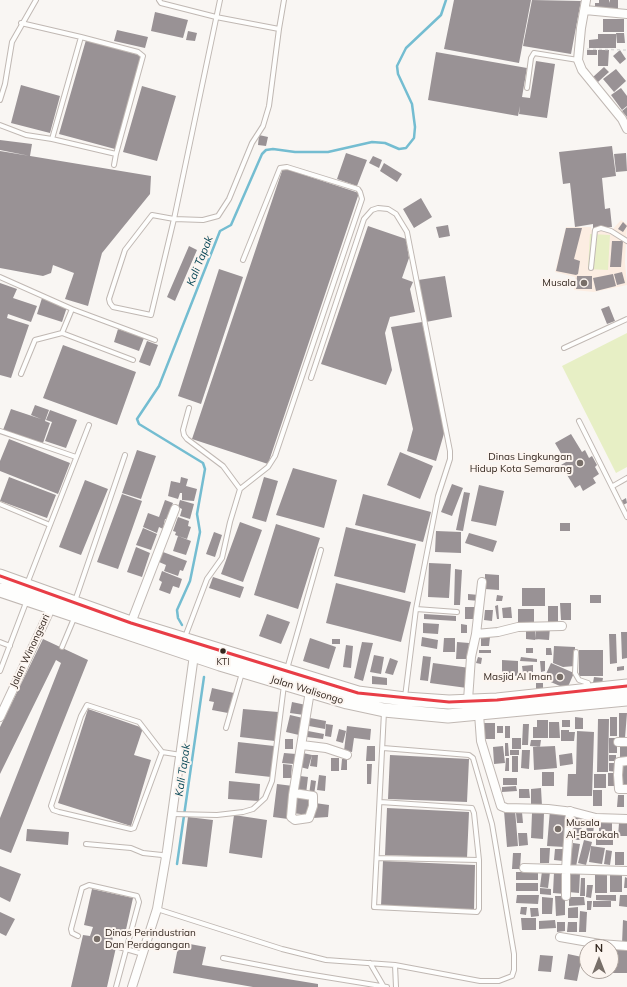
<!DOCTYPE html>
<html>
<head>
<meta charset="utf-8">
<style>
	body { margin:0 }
	#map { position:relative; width:627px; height:987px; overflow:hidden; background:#f9f6f3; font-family:Mulish,sans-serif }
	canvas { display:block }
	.north { position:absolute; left:579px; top:939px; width:40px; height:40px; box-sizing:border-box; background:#fcf5f0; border:1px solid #aca29c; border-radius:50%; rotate:0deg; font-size:11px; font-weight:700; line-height:16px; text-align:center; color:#33261e }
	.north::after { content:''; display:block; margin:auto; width:14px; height:18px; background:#786f69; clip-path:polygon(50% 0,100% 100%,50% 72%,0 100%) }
</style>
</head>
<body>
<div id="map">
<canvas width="627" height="987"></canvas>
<div class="north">N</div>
</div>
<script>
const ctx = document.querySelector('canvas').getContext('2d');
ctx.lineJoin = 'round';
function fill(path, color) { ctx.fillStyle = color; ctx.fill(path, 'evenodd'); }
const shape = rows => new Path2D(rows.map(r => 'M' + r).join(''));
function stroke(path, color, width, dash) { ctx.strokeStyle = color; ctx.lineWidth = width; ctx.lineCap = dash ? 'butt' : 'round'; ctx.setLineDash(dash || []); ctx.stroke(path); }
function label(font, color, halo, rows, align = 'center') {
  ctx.font = font + ' Mulish,sans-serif'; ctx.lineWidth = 4; ctx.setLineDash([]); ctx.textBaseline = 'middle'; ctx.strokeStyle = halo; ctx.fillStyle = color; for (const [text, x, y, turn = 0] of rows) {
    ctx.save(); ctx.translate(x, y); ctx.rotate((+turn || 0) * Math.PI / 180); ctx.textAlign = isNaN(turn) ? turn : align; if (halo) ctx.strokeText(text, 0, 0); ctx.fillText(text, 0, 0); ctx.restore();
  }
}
fill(shape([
	[621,220,627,224,625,262,627,285,594,292,574,290,575,277,555,272,566,227,591,227,591,230,612,230]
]), '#fcede2');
fill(shape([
	[590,234,610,235,608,270,588,269],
	[627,333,627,467,616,473,562,366]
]), '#e7efc5');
stroke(shape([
	[182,625,178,618,177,610,190,581,200,532,197,514,205,469,203,463,139,424,137,419,159,386,220,231,231,225,262,154,266,150,273,149,295,152,328,152,372,142,385,143,399,149,406,148,414,138,415,127,412,104,398,74,397,66,406,48,441,15,446,0],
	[177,864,204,677]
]), '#74bdd1', 2.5);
fill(shape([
	[454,0,531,0,519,63,444,49],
	[532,0,581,1,571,54,523,46],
	[599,0,609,0,610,3,610,0,618,0,618,10,595,10,595,3,599,3],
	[155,12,188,20,183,38,151,31],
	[603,19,624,19,624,32,603,32],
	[117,30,148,37,145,48,114,41],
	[188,31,197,33,195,41,186,40],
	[616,33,624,33,625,43,617,43],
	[598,34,616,34,616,48,598,48],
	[598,39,598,48,589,48,589,40],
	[86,40,142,56,115,149,59,134],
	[587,50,597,50,597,55,587,55],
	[598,50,609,50,608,66,598,66],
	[620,50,626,59,620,64,613,56],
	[436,52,527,68,522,97,530,98,536,61,555,64,547,118,519,114,520,106,518,116,428,100],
	[604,67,609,72,598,82,593,77],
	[616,69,626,81,614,92,603,79],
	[21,85,60,96,50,133,11,123],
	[142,86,176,96,157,161,123,152],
	[621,88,627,96,627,106,622,110,611,95],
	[627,107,627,117,622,111],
	[259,135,268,137,266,146,258,145],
	[0,140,32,144,30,156,0,150],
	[612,146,616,176,602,178,605,209,610,208,612,227,593,229,593,224,575,227,570,183,563,184,559,152],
	[0,151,151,176,150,194,102,253,88,306,65,299,74,273,53,265,51,273,43,276,0,268],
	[346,153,367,160,357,186,337,179],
	[626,153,627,171,616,172,614,154],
	[373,156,382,160,379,168,369,163],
	[384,163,402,174,397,182,380,171],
	[283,168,359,193,268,464,192,439],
	[421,198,432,217,414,228,403,209],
	[623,222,627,226,623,232,618,229],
	[448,225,450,236,439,238,436,227],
	[368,226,406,239,409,258,402,278,413,282,410,289,415,312,390,317,385,333,392,370,386,385,321,364],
	[566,228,582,228,574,259,580,261,578,274,576,275,556,271],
	[612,241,623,241,621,267,610,267],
	[189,246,197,250,175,301,167,297],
	[219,269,243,277,201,404,178,396],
	[622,272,625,283,617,285,614,274],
	[613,274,616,286,596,291,593,278],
	[445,276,452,317,426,322,418,280],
	[577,276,592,276,592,289,576,289],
	[0,283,17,289,13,298,37,306,31,322,8,314,7,318,29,325,11,378,0,375],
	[42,298,67,307,62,322,37,314],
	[609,306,615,321,607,324,601,309],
	[422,322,445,430,436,461,407,451,413,429,391,327],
	[118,329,144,338,139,351,114,342],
	[147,341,158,345,150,366,139,362],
	[63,345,136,372,117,425,43,398],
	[35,405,49,410,45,421,50,423,43,443,3,430,11,409,41,419,31,415],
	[50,410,77,420,66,448,45,441,52,422,46,420],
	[571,434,582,452,585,450,589,458,592,456,597,465,595,467,599,474,593,478,596,483,583,491,580,485,575,488,561,465,566,462,555,443],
	[9,439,70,463,58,494,0,471,0,461],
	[137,450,156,456,141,499,122,493],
	[400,452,433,466,420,499,387,485],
	[293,468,337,480,324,528,276,515],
	[9,477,56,495,47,518,0,501],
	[181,477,188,479,186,486,197,489,194,501,182,500,182,493,180,493,178,499,168,496,171,481,180,483],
	[264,477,278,481,266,522,252,518],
	[85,480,108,489,81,555,59,547],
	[452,484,463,488,452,516,441,512],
	[479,485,504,491,496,526,471,521],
	[464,492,470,493,463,531,456,530],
	[122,494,142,501,118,569,97,562],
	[363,494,431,512,423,542,355,525],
	[626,498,627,503,623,505,621,501],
	[165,500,173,503,167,519,165,519,163,529,159,527,157,533,143,527,148,513,159,517],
	[180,500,194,504,190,519,180,516,182,509,178,507],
	[178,517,189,521,188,526,191,527,187,539,175,535,176,532,173,531],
	[240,522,262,530,243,582,221,574],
	[560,523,570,523,570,531,560,531],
	[276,524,320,538,298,609,254,595],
	[346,527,416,544,405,593,334,576],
	[143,528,157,534,151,550,136,545],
	[436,531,461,532,461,553,435,552],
	[214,532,222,535,215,557,206,554],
	[469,533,497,541,493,552,465,543],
	[178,536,191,541,186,555,173,551],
	[136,547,150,553,142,577,127,572],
	[163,552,187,561,183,571,180,570,178,576,164,571,166,565,159,562],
	[429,563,451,564,449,598,428,597],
	[455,569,462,570,460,605,454,605],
	[162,571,182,579,179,588,173,586,170,594,159,590,162,582,159,580],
	[485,574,499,575,499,590,485,589],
	[213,577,244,587,240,598,209,588],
	[336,583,411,602,401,642,326,623],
	[522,588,545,588,545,606,522,606],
	[468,594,479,595,479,601,468,600],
	[497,595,503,596,502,601,496,601],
	[590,595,601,595,601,603,590,603],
	[560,603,571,603,571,620,561,620],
	[498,605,499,619,497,619,495,606],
	[548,606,558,606,558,624,548,624],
	[465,607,475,607,475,619,465,619],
	[511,607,512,618,503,618,502,608],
	[518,609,534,609,534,624,518,624],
	[485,610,493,610,492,621,484,620],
	[267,614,290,622,281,644,259,636],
	[424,614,456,616,456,621,424,619],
	[423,623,439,624,438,634,423,633],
	[461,624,467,625,467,633,461,633],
	[536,626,550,627,549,640,535,639],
	[526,627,535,628,535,640,526,639],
	[621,632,627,632,627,658,622,659],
	[609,634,616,634,617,663,610,664],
	[422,637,438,640,437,649,421,646],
	[481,637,490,637,489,646,481,646],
	[310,638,336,647,329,669,303,661],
	[444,638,455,638,455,652,443,652],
	[43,639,88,660,11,853,0,849,0,818,61,663,56,660,0,774,0,727],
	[332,639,340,639,340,644,332,644],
	[362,642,373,643,363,681,354,678],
	[457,642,469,643,468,659,456,659],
	[346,645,353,646,351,668,343,667],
	[554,646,575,647,575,666,563,667,553,663],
	[526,648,533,648,533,653,526,653],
	[546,648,551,648,552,655,546,655],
	[479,650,491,650,491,653,479,653],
	[579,650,603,650,603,676,579,676],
	[374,655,384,657,381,674,370,672],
	[423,656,431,657,428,681,420,680],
	[478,657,482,658,481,664,476,663],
	[521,657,537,659,537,662,520,661],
	[390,658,398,661,393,675,385,673],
	[502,660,518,661,518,676,502,675],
	[540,661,545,661,545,671,541,672],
	[433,663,470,668,467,688,430,683],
	[551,663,574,673,567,689,546,680,548,675,546,674],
	[533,665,533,672,523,673,522,666],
	[624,666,624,670,617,671,617,667],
	[372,676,387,678,387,685,372,684],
	[594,677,603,678,602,684,593,683],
	[536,683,543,683,543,691,536,691],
	[212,688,234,693,228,713,212,710,214,702,209,701],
	[292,702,306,705,304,715,290,713],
	[88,709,143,728,134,755,151,760,131,826,58,803],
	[243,709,278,712,275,741,240,737],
	[619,713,627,713,625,738,619,738],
	[290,715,303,718,299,735,286,732],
	[575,717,583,718,583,729,575,729],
	[610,717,617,717,617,736,610,736],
	[310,718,326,721,325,729,309,726],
	[598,719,609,719,608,772,597,772],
	[537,720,548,720,548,738,533,738,533,727,537,727],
	[562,720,570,720,570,727,562,727],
	[549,722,559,722,560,738,549,738],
	[482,723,495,723,495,739,482,739],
	[326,724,333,725,331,737,325,736],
	[523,724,529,724,528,745,522,745],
	[347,726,371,729,370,740,354,738,352,752,344,751],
	[497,726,503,726,503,733,497,733],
	[505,726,510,726,510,738,505,738],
	[339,729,346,731,343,743,336,741],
	[561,730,569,730,569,732,575,732,574,741,561,741],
	[308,731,324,734,323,739,307,737],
	[577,731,594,732,592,796,567,796,568,774,576,774],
	[512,738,521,738,521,749,512,749],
	[609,738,617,738,617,753,609,753],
	[285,739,293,739,293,749,285,749],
	[531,740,541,740,540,747,530,746],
	[238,742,274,746,271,777,235,773],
	[505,743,508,743,509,756,505,756],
	[620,744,627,744,627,760,620,760],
	[367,746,375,746,375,761,366,761],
	[503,746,505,763,494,764,493,747],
	[555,746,557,768,534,770,533,747],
	[510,750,519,750,519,755,510,755],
	[522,750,530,750,529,769,521,768],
	[284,753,296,754,294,764,282,763],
	[303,753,312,755,308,769,300,767],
	[572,753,573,764,560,766,559,755],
	[312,755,318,755,317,767,310,766],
	[390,755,469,759,467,802,388,799],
	[609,755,616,755,616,761,609,761],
	[512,756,518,756,518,772,512,772],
	[331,758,339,758,339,771,331,771],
	[506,758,509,758,509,771,505,771],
	[342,759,347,759,347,770,341,770],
	[609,763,617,763,617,772,609,771],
	[283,764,292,765,291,778,283,778],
	[367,764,372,764,371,784,367,784],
	[620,765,627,765,627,788,620,788],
	[542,772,554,772,554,786,542,786],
	[608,773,617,773,617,786,608,786],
	[594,774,606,774,606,788,594,788],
	[319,775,326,776,325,791,317,790],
	[300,776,308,777,306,794,298,793],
	[503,778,517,778,517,785,503,785],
	[311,780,316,781,314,795,309,795],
	[229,781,260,784,259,801,228,799],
	[277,784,293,786,288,819,273,817],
	[516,786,517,791,502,792,502,787],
	[541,788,542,806,531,806,531,789],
	[519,789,529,789,530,798,519,798],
	[593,790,602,790,602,806,593,806],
	[294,794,312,797,309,815,292,813],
	[618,795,624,795,624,807,617,807],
	[315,803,329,805,328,817,313,818],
	[387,808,469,812,467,858,385,855],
	[515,810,518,846,507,847,504,811],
	[550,810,568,812,565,847,547,846],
	[522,812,523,823,517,823,516,813],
	[532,813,544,813,543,839,531,838],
	[574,814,582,815,581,840,573,840],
	[234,815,267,820,262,858,229,853],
	[188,817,213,820,207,867,182,864],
	[587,821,594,822,593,838,586,838],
	[599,821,612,821,612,837,599,837],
	[619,823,627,824,627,836,618,836],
	[27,829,69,832,68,845,26,841],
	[518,833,527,833,528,845,519,846],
	[596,839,613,839,613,845,596,845],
	[584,840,592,842,586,865,578,863],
	[573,843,580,844,576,867,569,866],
	[591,846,605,848,602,864,589,862],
	[540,848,550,848,549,863,540,863],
	[555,849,564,849,563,861,554,860],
	[606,850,612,851,610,865,604,864],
	[615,852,624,852,624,865,615,865],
	[513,853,521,853,520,869,512,869],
	[383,861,475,865,474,910,381,906],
	[0,866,21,874,10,902,0,897],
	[542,871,550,872,548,888,540,887],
	[516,872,538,872,538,880,516,880],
	[554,872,566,873,565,894,553,893],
	[568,873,580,873,579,893,568,892],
	[610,874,622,874,622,892,610,892],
	[595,875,607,875,607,893,595,893],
	[625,877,627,878,627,888,624,888],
	[581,878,585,878,585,896,580,896],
	[516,883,538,883,538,891,516,891],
	[587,885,593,885,591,898,586,897],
	[540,888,551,889,551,895,540,894],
	[92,889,133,898,125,934,114,932,112,942,117,943,107,987,71,987,83,935,90,936,93,927,84,925],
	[517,895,539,895,538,904,516,903],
	[596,895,616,895,616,901,596,900],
	[620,895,627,895,627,907,619,906],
	[555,896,565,896,565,915,556,916],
	[542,897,553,898,552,914,542,914],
	[569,897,584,897,585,905,569,906],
	[587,901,592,901,591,910,587,910],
	[593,901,611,901,611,907,593,907],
	[521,907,527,907,526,915,520,914],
	[578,907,578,918,568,918,568,908],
	[530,908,538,908,539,916,531,917],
	[580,911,587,912,586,932,579,932],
	[0,912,15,919,6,936,0,933],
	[521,918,536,918,536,930,522,930],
	[555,920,556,928,539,929,539,921],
	[623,920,627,921,627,944,622,944],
	[557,922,565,922,565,931,557,932],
	[568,922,577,922,577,932,567,932],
	[179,942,206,947,202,965,318,984,318,987,253,987,173,973],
	[613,946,627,946,627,973,613,973],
	[568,954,582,957,577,981,564,979],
	[540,955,553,956,551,972,538,971]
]), '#999295');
const service = shape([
	[159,0,161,3,216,17,279,29,284,0],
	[220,0,174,219,151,315,113,307,110,303,109,299,125,250,152,215,174,219,203,220,218,216,229,199,252,143,263,126,269,106,279,29],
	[21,23,81,37,52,139,116,154,114,165],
	[81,37,138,52,143,56,116,154],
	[527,88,531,58,534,53,578,60],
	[0,100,5,84,12,42,36,0],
	[0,125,26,135,52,139],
	[591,268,595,230,601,228,611,231,627,241],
	[0,277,72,309,62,333,35,340,21,374],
	[72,309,155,340],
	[62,333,133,360],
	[564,348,627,319],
	[311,378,364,219,372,210,378,208,388,209,396,214,407,232,450,451,450,459,438,496,416,609,405,697],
	[189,408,183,430,184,435,187,439,223,466,240,489],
	[579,421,627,517],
	[0,431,76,457],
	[613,486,627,478],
	[0,504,50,525],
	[27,584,89,425],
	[75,601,125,455],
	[416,609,457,612],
	[185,637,207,579,222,558,230,522,240,489,268,467,275,456,362,199,360,192,358,189,287,167,280,168,243,260],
	[0,642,10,646],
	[62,647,75,616],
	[576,652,575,673,579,680,588,683,589,688],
	[287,669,321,550],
	[0,671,27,600],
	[226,728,242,673],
	[162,752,134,828,131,829,59,812,53,810,51,806,81,716,87,705,139,722,162,752,181,755],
	[380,802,472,808,474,813,479,860,479,909,477,912,374,907,384,712],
	[172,814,217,815,243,812,253,809,265,798,272,781,284,685],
	[86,844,131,848,143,853,162,855,165,858],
	[377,858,479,860],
	[157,909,282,949,326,960,395,965,480,981,499,981,512,976,514,970,514,954,492,824,473,758,469,755,383,748],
	[78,936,72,933,71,929,82,888,89,885,137,896,139,902,116,987],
	[119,947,143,954],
	[223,958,295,972,387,987],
	[370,963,384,987],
	[395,965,396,987]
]);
const minor = shape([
	[586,0,581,28,578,60,582,70,622,119,627,129],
	[585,10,627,14],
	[131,623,175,509],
	[476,634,498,632,518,627,562,626],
	[468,700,471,657,476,634,482,582],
	[479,714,481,741,501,806,506,808,548,809,573,812,596,818,627,819],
	[0,717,51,608],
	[618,742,627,742],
	[302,745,326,748,347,755],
	[627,761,619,762,618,775,619,789,627,789],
	[294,793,313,796,313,806,309,818,295,820,291,817,293,795,310,691],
	[524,868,627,871],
	[566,896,566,869,570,811],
	[560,937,600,944,627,946],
	[132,987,157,909,167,851,194,655]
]);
const trunk = shape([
	[0,576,131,623,358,693,405,699,449,702,497,700,627,686],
	[0,590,220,664,347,702,384,710,448,716,627,699]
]);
stroke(service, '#c0b8b3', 6);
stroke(minor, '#c0b8b3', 10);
stroke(trunk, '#c0b8b3', 15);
stroke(shape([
	[587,49,627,50]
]), '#dcdbda', 1.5, [3, 3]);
stroke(service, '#fefefd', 4);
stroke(minor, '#fefefd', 8);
stroke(trunk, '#fefefd', 13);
stroke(shape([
	[0,576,131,623,358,693,449,702,497,700,627,686]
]), '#e83d46', 3);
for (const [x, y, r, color] of [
	[584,283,4,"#786f69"],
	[580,463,4,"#786f69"],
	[223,651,3.5,"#33261e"],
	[560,677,4,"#786f69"],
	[558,829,4,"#786f69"],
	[97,939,4,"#786f69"]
]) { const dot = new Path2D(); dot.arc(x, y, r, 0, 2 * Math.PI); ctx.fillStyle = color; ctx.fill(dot); stroke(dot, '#fcf5f0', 1.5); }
label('9px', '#33261e', '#fcf5f0', [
	["KTI",223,662]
]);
label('10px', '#33261e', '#fcf5f0', [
	["Musala",576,283],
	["Dinas Lingkungan",572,457],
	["Hidup Kota Semarang",572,469],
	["Masjid Al Iman",552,677],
	["Musala",566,823,"left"],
	["Al-Barokah",566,835,"left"],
	["Dinas Perindustrian",105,933,"left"],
	["Dan Perdagangan",105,945,"left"]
], 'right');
label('10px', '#33261e', '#fcf5f0', [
	["Jalan Winongsari",30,651,-65],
	["Jalan Walisongo",307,690,17]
]);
label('italic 11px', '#0d4b5a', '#fcf5f0', [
	["Kali Tapak",200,261,-68],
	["Kali Tapak",183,770,-82]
]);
</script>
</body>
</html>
